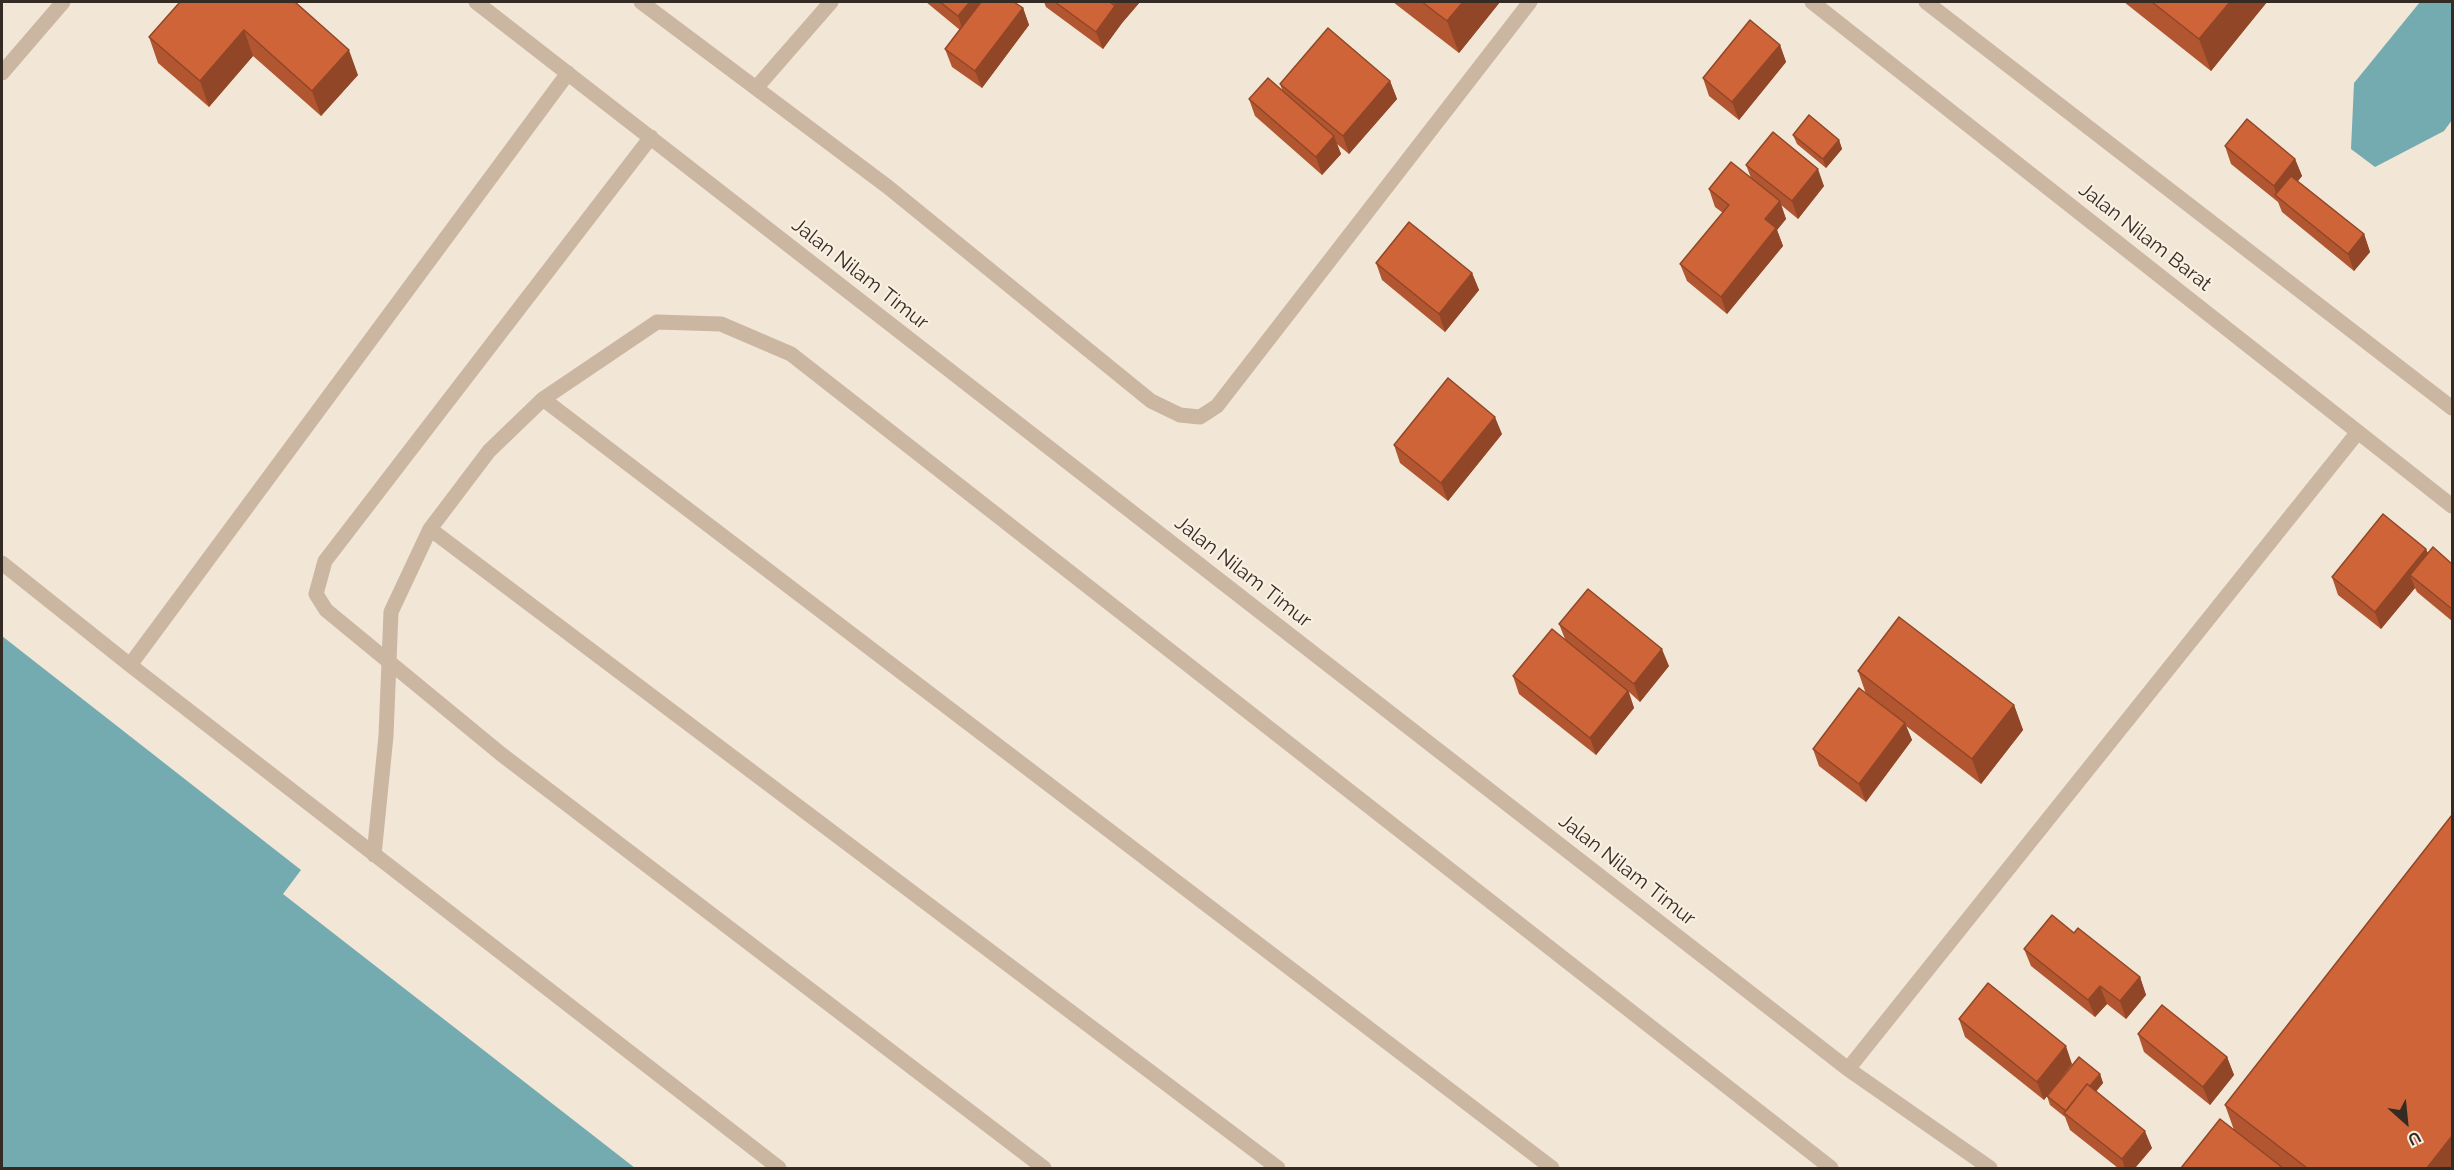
<!DOCTYPE html>
<html>
<head>
<meta charset="utf-8">
<style>
	body { margin:0 }
	#map { position:relative; width:2454px; height:1170px; overflow:hidden; background:#f2e6d6; font-family:Raleway,sans-serif }
	canvas { display:block }
	.frame { position:absolute; inset:0; border:3px solid #352b25; pointer-events:none }
	.north { position:absolute; left:2376px; top:1092px; width:60px; height:60px; -webkit-text-stroke:4px #faf0e2; paint-order:stroke; rotate:153deg; font-size:16px; font-weight:700; line-height:24px; text-align:center; color:#352b25 }
	.north::after { content:''; display:block; margin:auto; width:21px; height:27px; background:#352b25; clip-path:polygon(50% 0,100% 100%,50% 72%,0 100%) }
</style>
</head>
<body>
<div id="map">
<canvas width="2454" height="1170"></canvas>
<div class="frame"></div>
<div class="north">U</div>
</div>
<script>
const ctx = document.querySelector('canvas').getContext('2d');
ctx.lineJoin = 'round';
function fill(path, color) { ctx.fillStyle = color; ctx.fill(path, 'evenodd'); }
const shape = rows => new Path2D(rows.map(r => 'M' + r).join(''));
function stroke(path, color, width, dash) { ctx.strokeStyle = color; ctx.lineWidth = width; ctx.lineCap = dash ? 'butt' : 'round'; ctx.setLineDash(dash || []); ctx.stroke(path); }
function label(font, color, halo, rows, align = 'center') {
  ctx.font = font + ' Raleway,sans-serif'; ctx.lineWidth = 4.5; ctx.setLineDash([]); ctx.textBaseline = 'middle'; ctx.strokeStyle = halo; ctx.fillStyle = color; for (const [text, x, y, turn = 0] of rows) {
    ctx.save(); ctx.translate(x, y); ctx.rotate((+turn || 0) * Math.PI / 180); ctx.textAlign = isNaN(turn) ? turn : align; if (halo) ctx.strokeText(text, 0, 0); ctx.fillText(text, 0, 0); ctx.restore();
  }
}
fill(shape([
	[2420,2,2452,2,2452,120,2444,131,2375,167,2351,149,2354,83],
	[2,636,301,870,283,894,635,1168,2,1168]
]), '#74abb1');
stroke(shape([
	[476,2,1848,1069,1990,1168],
	[641,2,888,187,1151,401,1180,415,1200,417,1217,406,1530,2],
	[1812,2,2452,506],
	[1926,2,2452,408],
	[2,73,63,2],
	[756,88,831,2],
	[651,137,325,561,316,594,326,610,501,754,1044,1168],
	[543,399,1552,1168],
	[430,529,1278,1168],
	[2,563,130,665,779,1168],
	[130,665,568,73],
	[374,855,386,736,391,612,430,529,489,451,543,399,657,322,721,324,791,354,1831,1168],
	[1848,1069,2358,432]
]), '#cbb6a2', 15);
fill(shape([
	[180,2,358,75,321,116,253,56,209,107,158,63,149,37],
	[926,2,1014,2,1023,8,1029,25,982,88,952,67,945,49,960,30],
	[1044,2,1140,2,1122,23,1103,49,1046,7],
	[1393,2,1500,2,1459,53],
	[2124,2,2267,2,2211,71],
	[1780,45,1786,62,1739,120,1709,96,1703,78],
	[1390,81,1397,99,1349,154,1337,144,1341,154,1322,175,1255,116,1249,99,1283,92,1280,84],
	[1793,135,1839,140,1842,149,1826,168,1797,144],
	[2225,146,2295,159,2302,176,2298,181,2364,234,2370,252,2354,271,2282,212,2278,202,2231,164],
	[1746,165,1824,186,1798,219,1781,205,1786,219,1777,230,1783,246,1727,314,1687,281,1680,264,1723,213,1715,207,1709,189,1751,178],
	[1376,263,1472,273,1479,290,1445,332,1382,280],
	[1502,434,1448,501,1400,463,1394,445],
	[2426,549,2428,553,2452,564,2452,621,2417,592,2415,588,2381,629,2338,595,2332,577],
	[1559,624,1669,666,1640,702,1629,692,1634,708,1596,755,1519,694,1513,676,1565,639],
	[1858,671,2014,705,2023,730,1981,784,1906,726,1912,740,1866,802,1819,766,1813,749,1866,694],
	[2074,933,2140,977,2146,995,2126,1019,2107,1004,2095,1017,2031,966,2024,949],
	[1959,1019,2072,1064,2044,1100,1965,1037],
	[2138,1034,2227,1057,2234,1075,2210,1105,2144,1052],
	[2100,1074,2103,1083,2096,1091,2152,1148,2135,1168,2118,1168,2070,1130,2065,1117,2050,1105,2047,1096],
	[2225,1105,2452,1168,2181,1168,2234,1130]
]), '#b15630');
fill(shape([
	[970,2,991,2,964,34,958,16],
	[1114,2,1140,2,1122,23,1103,49,1096,32,1115,6],
	[1463,2,1500,2,1459,53,1447,21],
	[2230,2,2267,2,2211,71,2199,39],
	[1023,8,1029,25,982,88,975,71],
	[244,30,253,56,209,107,200,81],
	[1780,45,1786,62,1739,120,1732,102],
	[349,50,358,75,321,116,312,91],
	[1390,81,1397,99,1349,154,1343,136],
	[1334,136,1341,154,1322,175,1316,157],
	[1839,140,1842,149,1826,168,1823,159],
	[2295,159,2302,176,2282,200,2277,197,2274,186],
	[1818,169,1824,186,1798,219,1792,201],
	[1780,201,1786,219,1777,230,1783,246,1727,314,1721,297,1765,219],
	[2364,234,2370,252,2354,271,2348,254],
	[1472,273,1479,290,1445,332,1439,314],
	[1495,417,1502,434,1448,501,1441,483],
	[2426,549,2432,566,2410,575,2415,588,2381,629,2375,612],
	[1662,649,1669,666,1640,702,1634,684],
	[1628,691,1634,708,1596,755,1590,738],
	[2014,705,2023,730,1981,784,1972,759],
	[1905,723,1912,740,1866,802,1859,784],
	[2140,977,2146,995,2126,1019,2120,1001],
	[2100,986,2107,1004,2095,1017,2088,1000],
	[2066,1046,2072,1064,2044,1100,2037,1082],
	[2227,1057,2234,1075,2210,1105,2203,1087],
	[2100,1074,2103,1083,2073,1120,2068,1113],
	[2145,1131,2152,1148,2135,1168,2125,1168,2122,1159],
	[2452,1136,2452,1168,2427,1168]
]), '#904627');
const building = shape([
	[180,2,295,2,349,50,312,91,244,30,200,81,149,37,180,2],
	[940,2,970,2,958,16,940,2],
	[981,2,1014,2,1023,8,975,71,945,49,981,2],
	[1055,2,1110,2,1115,6,1096,32,1055,2],
	[1422,2,1463,2,1447,21,1422,2],
	[2152,2,2230,2,2199,39,2152,2],
	[1750,20,1780,45,1732,102,1703,78,1750,20],
	[1328,28,1390,81,1343,136,1280,84,1328,28],
	[1268,78,1334,136,1316,157,1249,99,1268,78],
	[1809,115,1839,140,1823,159,1793,135,1809,115],
	[2247,119,2295,159,2274,186,2225,146,2247,119],
	[1773,132,1818,169,1792,201,1746,165,1773,132],
	[1731,162,1780,201,1765,219,1776,228,1721,297,1680,264,1729,205,1709,189,1731,162],
	[2291,176,2364,234,2348,254,2275,195,2291,176],
	[1409,222,1472,273,1439,314,1376,263,1409,222],
	[1448,378,1495,417,1441,483,1394,445,1448,378],
	[2383,514,2426,549,2375,612,2332,577,2383,514],
	[2433,547,2452,564,2452,609,2410,575,2433,547],
	[1588,589,1662,649,1634,684,1559,624,1588,589],
	[1899,617,2014,705,1972,759,1858,671,1899,617],
	[1552,629,1628,691,1590,738,1513,676,1552,629],
	[1859,688,1905,723,1859,784,1813,749,1859,688],
	[2452,815,2452,1136,2427,1168,2307,1168,2225,1105,2452,815],
	[2052,915,2074,933,2078,928,2140,977,2120,1001,2100,986,2088,1000,2024,949,2052,915],
	[1988,983,2066,1046,2037,1082,1959,1019,1988,983],
	[2162,1005,2227,1057,2203,1087,2138,1034,2162,1005],
	[2079,1057,2100,1074,2090,1086,2087,1084,2066,1111,2047,1096,2079,1057],
	[2087,1084,2145,1131,2122,1159,2064,1113,2087,1084],
	[2220,1119,2283,1168,2181,1168,2220,1119]
]);
fill(building, '#ce6438');
stroke(building, '#904627', 1.5);
label('20px', '#352b25', '#faf0e2', [
	["Jalan Nilam Barat",2145,237,38],
	["Jalan Nilam Timur",860,274,38],
	["Jalan Nilam Timur",1243,572,38],
	["Jalan Nilam Timur",1627,870,38]
]);
</script>
</body>
</html>
